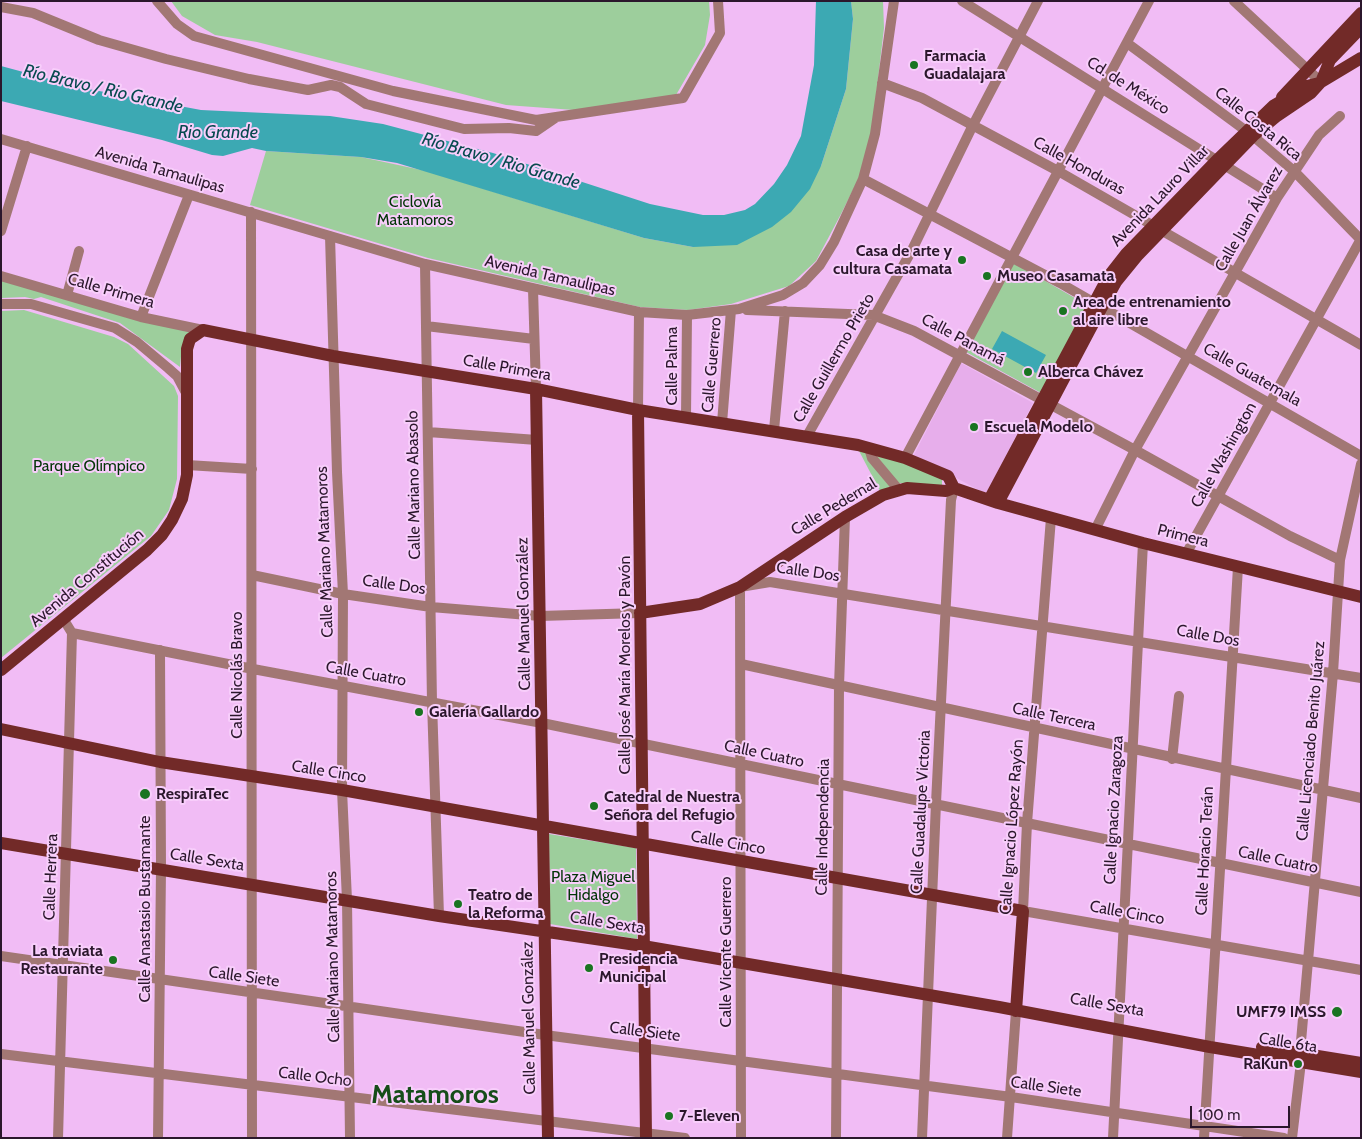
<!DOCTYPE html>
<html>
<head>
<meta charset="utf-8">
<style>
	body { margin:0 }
	#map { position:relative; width:1362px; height:1139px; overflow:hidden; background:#f1bcf5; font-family:Cabin,sans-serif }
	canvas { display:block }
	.frame { position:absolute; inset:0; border:2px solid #2b172c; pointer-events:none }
	.scale { position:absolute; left:1190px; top:1106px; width:100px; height:22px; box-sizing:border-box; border:2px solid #2b172c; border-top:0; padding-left:6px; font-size:15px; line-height:18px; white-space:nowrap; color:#2b172c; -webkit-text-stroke:4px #f8cefb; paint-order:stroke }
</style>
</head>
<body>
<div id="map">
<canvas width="1362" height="1139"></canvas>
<div class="frame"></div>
<div class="scale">100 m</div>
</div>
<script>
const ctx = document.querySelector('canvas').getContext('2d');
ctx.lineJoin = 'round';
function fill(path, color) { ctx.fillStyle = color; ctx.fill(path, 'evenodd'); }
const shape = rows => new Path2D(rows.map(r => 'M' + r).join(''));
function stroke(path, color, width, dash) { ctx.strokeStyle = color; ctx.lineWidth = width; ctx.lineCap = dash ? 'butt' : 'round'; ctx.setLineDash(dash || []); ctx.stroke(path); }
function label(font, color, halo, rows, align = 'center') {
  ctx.font = font + ' Cabin,sans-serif'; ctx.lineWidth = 4; ctx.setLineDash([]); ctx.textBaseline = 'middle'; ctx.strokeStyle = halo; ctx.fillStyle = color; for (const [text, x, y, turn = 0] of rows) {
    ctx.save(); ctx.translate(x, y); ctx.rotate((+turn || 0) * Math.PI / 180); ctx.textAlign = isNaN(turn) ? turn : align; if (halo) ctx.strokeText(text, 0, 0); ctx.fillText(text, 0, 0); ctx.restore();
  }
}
fill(shape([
	[961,363,1033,403,986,494,914,455]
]), '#e7aeeb');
fill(shape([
	[171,1,709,1,710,15,705,45,676,95,574,110,506,105,257,42,215,35,182,16],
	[851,1,883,1,884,28,872,130,860,176,841,214,816,261,789,286,731,304,688,310,640,307,428,258,250,205,266,151,361,157,426,171,644,238,693,247,821,166,846,89,853,19],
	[1012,262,1089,306,1041,393,966,352],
	[1,279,190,331,182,346,180,367,120,323,41,297,34,299,25,297,1,298],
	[24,310,114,337,128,344,174,386,178,396,177,479,169,510,151,536,1,658,1,311],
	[858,449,905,461,942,479,942,486,900,483,880,491],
	[549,834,636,848,637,939,550,924]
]), '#9dce9c');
fill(shape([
	[816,1,851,1,853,19,846,89,821,166,810,189,791,212,772,227,737,245,693,247,644,238,397,163,361,157,266,151,252,148,223,156,212,155,162,140,1,101,1,66,83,88,201,110,330,116,383,124,493,153,650,204,703,215,724,215,745,210,755,204,774,184,787,165,801,136,814,65],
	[1002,331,1046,355,1036,373,992,349]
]), '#3ca9b3');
stroke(shape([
	[157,1,177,24,194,36,393,91,536,120,683,98,720,33,718,1],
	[962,1,1277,198],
	[1234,1,1321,82],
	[1,7,33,13,99,40,166,59,249,79,308,90,331,85,340,87,366,104,464,129,509,128,536,131,555,118],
	[1127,43,1253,136,1294,171,1361,240],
	[882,83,922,98,1058,171,1361,345],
	[1,139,425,264,639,312,687,315,739,309,783,295,803,283,820,265,834,242,863,179,875,134,894,1],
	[863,179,1060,283,1361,456],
	[251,212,252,1138],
	[1,231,27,146],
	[330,236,337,472,343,594,342,790,347,900,350,1138],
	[425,264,432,702,439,916],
	[1,276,141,317,203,330],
	[533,289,536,389],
	[67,295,79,251],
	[1,304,31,304,115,328,137,342,168,368,177,376,185,391],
	[747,310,873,315,914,331,1135,450,1290,536,1340,560],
	[141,317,189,195],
	[426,326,534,339],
	[638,410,639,312],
	[686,417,687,315],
	[722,423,731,310],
	[774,430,785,311],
	[428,432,537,440],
	[807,436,912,250,973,125,1038,1],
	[869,448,872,458,898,489],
	[905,458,1149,1],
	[187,465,252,469],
	[1051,518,1027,823,1023,911,1361,970],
	[1095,530,1135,450,1277,198,1319,135,1340,116],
	[1186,554,1361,239],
	[252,575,343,594,431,607,540,616,640,613],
	[72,633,253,669,542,723,1361,892],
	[741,664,1361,798],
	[1172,759,1179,696],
	[1,956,545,1035,1011,1097,1284,1138],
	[1300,1053,1333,673,1340,560,1361,464],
	[1,1054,685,1138],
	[58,1138,72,633,64,620],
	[158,1138,161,869,160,650],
	[741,1138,740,587,770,582,1361,678],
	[836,1138,839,686,845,517],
	[922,1138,936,803,951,500,954,488],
	[1007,1138,1016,1011],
	[1113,1138,1143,543],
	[1204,1138,1238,567],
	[1292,1138,1301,1062]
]), '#a27774', 10);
stroke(shape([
	[1321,82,1330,60,1361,28],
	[1282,97,1361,13],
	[536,389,548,1138],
	[638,410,646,1138],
	[989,500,1108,277,1126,254,1218,159,1273,106,1307,86,1319,83],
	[998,503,1102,307,1116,282,1138,255,1253,136,1277,116,1311,93,1321,82,1361,58],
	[640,613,700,604,740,587,845,517,883,495,907,488,946,491,954,488],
	[1,670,147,550,162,535,172,520,182,499,187,475,187,349,190,339,203,330,333,356,536,389,638,410,858,445,905,458,948,476,954,488,998,503,1143,543,1361,597],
	[1,729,160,762,342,790,1023,911,1016,1011],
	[1,843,439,916,643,946,999,1007,1210,1047,1361,1072],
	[1262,1047,1361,1063]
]), '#722a28', 12);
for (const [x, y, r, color] of [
	[914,65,5,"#197421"],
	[962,260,5,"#197421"],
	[987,276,5,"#197421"],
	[1063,311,5,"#197421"],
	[1028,372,5,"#197421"],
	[974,427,5,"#197421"],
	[419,712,5,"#197421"],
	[145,794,6,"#197421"],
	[594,806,5,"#197421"],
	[458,904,5,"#197421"],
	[113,960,5,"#197421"],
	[589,968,5,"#197421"],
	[1337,1012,6,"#197421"],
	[1298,1064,5,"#197421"],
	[669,1116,5,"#197421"]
]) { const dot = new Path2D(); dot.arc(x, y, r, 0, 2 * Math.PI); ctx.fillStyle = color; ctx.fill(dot); stroke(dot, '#f8cefb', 2); }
label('bold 16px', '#2b172c', '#f8cefb', [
	["Farmacia",924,56],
	["Guadalajara",924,74],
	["Casa de arte y",952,251,"right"],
	["cultura Casamata",952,269,"right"],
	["Museo Casamata",997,276],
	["Area de entrenamiento",1073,302],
	["al aire libre",1073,320],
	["Alberca Chávez",1038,372],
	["Escuela Modelo",984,427],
	["Galería Gallardo",429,712],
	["RespiraTec",156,794],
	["Catedral de Nuestra",604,797],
	["Señora del Refugio",604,815],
	["Teatro de",468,895],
	["la Reforma",468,913],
	["La traviata",103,951,"right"],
	["Restaurante",103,969,"right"],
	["Presidencia",599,959],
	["Municipal",599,977],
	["UMF79 IMSS",1326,1012,"right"],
	["RaKun",1288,1064,"right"],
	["7-Eleven",679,1116]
], 'left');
label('16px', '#2b172c', '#f8cefb', [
	["Cd. de México",1128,86,32],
	["Calle Costa Rica",1258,124,39],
	["Calle Honduras",1079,166,29],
	["Avenida Tamaulipas",160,170,16],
	["Avenida Lauro Villar",1160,196,-46],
	["Calle Juan Álvarez",1249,219,-60],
	["Avenida Tamaulipas",550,276,13],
	["Calle Primera",111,291,16],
	["Calle Panamá",963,340,28],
	["Calle Guillermo Prieto",834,358,-60],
	["Calle Guerrero",712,365,-85],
	["Calle Palma",672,366,-90],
	["Calle Primera",507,368,10],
	["Calle Guatemala",1252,375,30],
	["Calle Washington",1224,455,-61],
	["Calle Mariano Abasolo",414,485,-91],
	["Calle Pedernal",834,507,-31],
	["Primera",1183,536,14],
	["Calle Mariano Matamoros",325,552,-92],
	["Calle Dos",808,572,8],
	["Avenida Constitución",87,578,-40],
	["Calle Dos",394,585,8],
	["Calle Manuel González",524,614,-91],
	["Calle Dos",1208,636,10],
	["Calle José María Morelos y Pavón",625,665,-90],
	["Calle Cuatro",366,674,10],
	["Calle Nicolás Bravo",237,675,-90],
	["Calle Tercera",1054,717,12],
	["Calle Licenciado Benito Juárez",1311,741,-85],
	["Calle Cuatro",764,754,12],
	["Calle Cinco",329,772,9],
	["Calle Ignacio Zaragoza",1114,810,-87],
	["Calle Guadalupe Victoria",921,812,-87],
	["Calle Independencia",823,827,-89],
	["Calle Ignacio López Rayón",1012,827,-86],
	["Calle Cinco",728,843,10],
	["Calle Horacio Terán",1205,851,-87],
	["Calle Sexta",207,860,9],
	["Calle Cuatro",1278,860,12],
	["Calle Herrera",51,877,-88],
	["Calle Anastasio Bustamante",145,909,-90],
	["Calle Cinco",1127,913,10],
	["Calle Sexta",607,923,9],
	["Calle Vicente Guerrero",726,952,-90],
	["Calle Mariano Matamoros",333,957,-91],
	["Calle Siete",244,977,8],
	["Calle Sexta",1107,1005,10],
	["Calle Manuel González",529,1018,-91],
	["Calle Siete",645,1032,7],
	["Calle 6ta",1288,1043,9],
	["Calle Ocho",315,1077,7],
	["Calle Siete",1046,1087,8]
]);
label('16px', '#023506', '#f8cefb', [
	["Ciclovía",415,202],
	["Matamoros",415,220],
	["Parque Olímpico",89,466],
	["Plaza Miguel",593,877],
	["Hidalgo",593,895]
]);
label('italic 18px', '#084a4f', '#f8cefb', [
	["Río Bravo / Rio Grande",103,89,13],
	["Rio Grande",218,133],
	["Río Bravo / Rio Grande",501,161,16]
]);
label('bold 26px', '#164d19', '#f8cefb', [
	["Matamoros",435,1095]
]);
</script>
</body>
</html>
